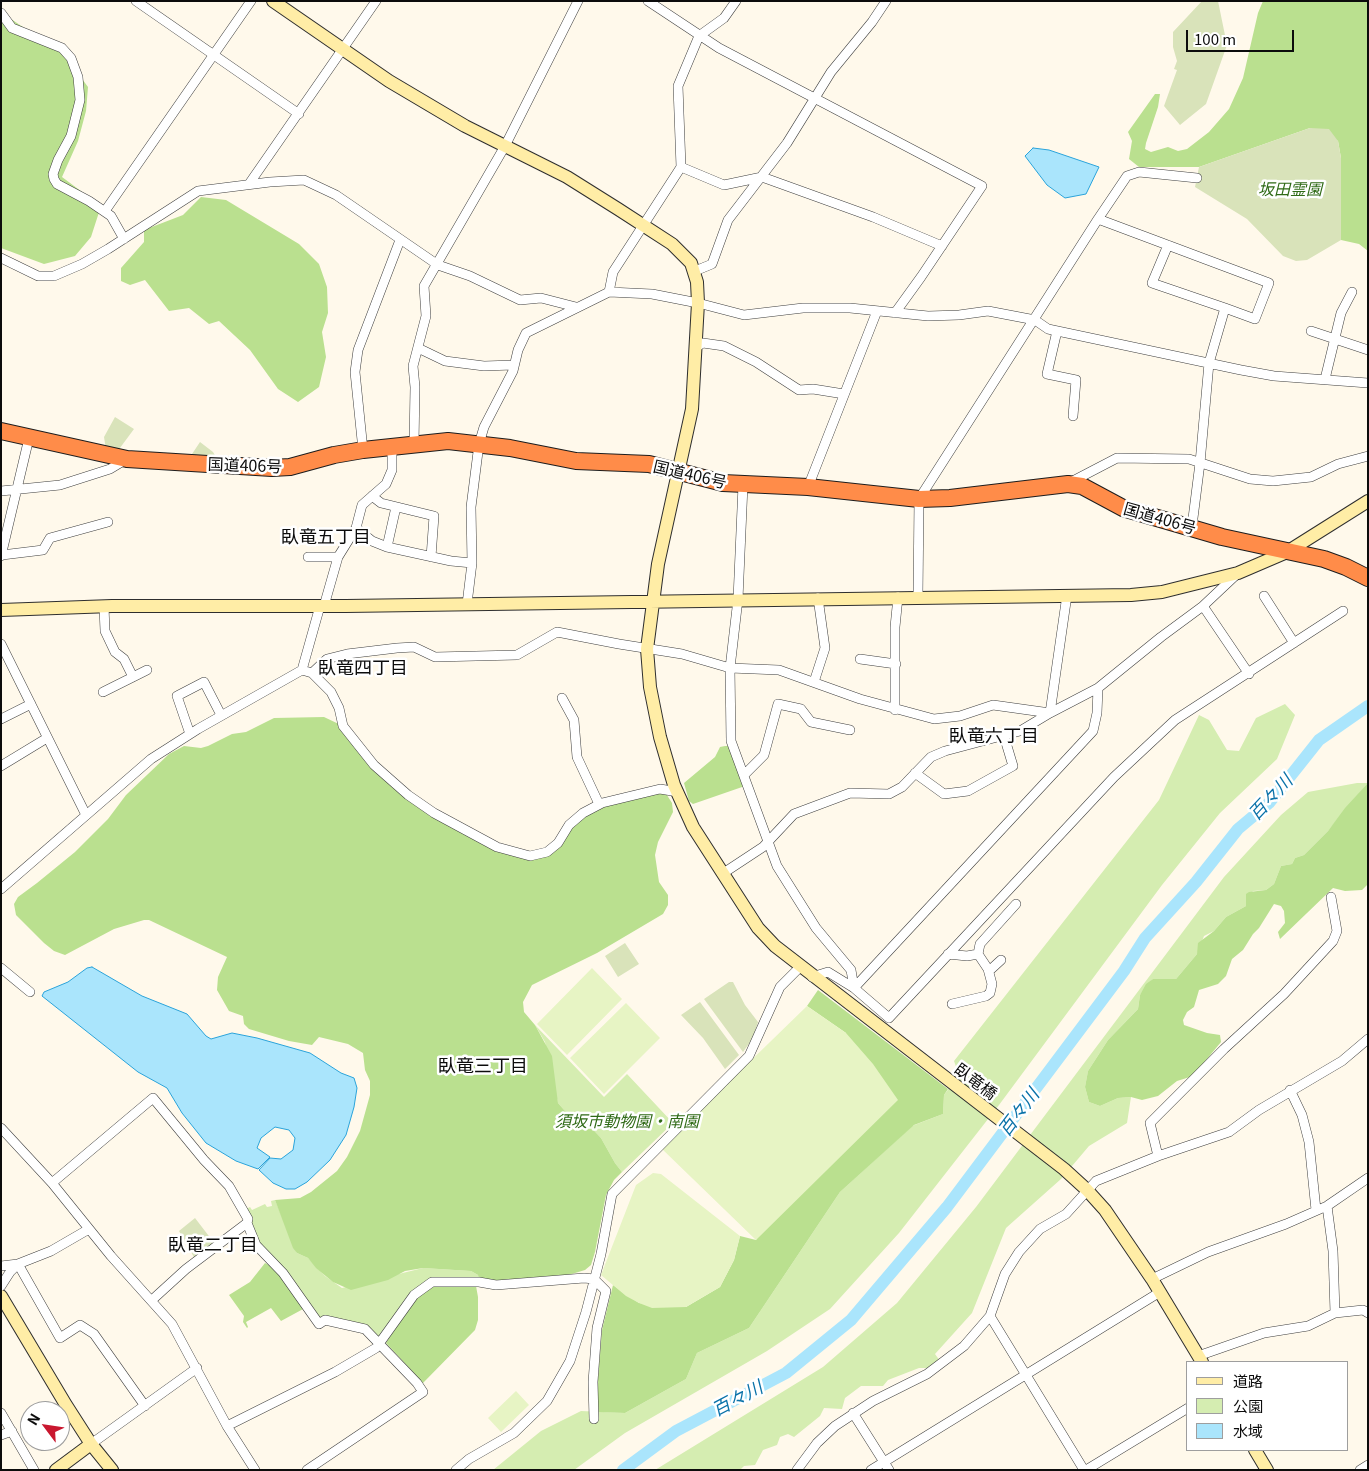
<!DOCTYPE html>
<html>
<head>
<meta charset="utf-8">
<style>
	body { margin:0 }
	#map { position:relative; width:1369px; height:1471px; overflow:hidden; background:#fff9eb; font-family:Georgia,"Noto Sans JP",serif }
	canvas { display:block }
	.frame { position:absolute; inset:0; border:2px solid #0c0c0c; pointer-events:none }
	.legend { position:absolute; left:1186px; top:1361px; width:162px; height:90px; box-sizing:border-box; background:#fff; border:1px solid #9e9e9e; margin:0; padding:6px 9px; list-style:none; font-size:15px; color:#0c0c0c }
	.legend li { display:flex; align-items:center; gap:10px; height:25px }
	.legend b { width:25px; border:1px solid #9e9e9e }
	.north { position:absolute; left:20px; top:1401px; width:50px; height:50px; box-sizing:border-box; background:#fff; border:1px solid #9e9e9e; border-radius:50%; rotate:301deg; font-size:14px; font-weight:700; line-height:20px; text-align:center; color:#0c0c0c }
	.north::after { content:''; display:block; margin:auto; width:18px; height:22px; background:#c9172f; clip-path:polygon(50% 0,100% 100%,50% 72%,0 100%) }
	.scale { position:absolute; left:1186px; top:30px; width:108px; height:22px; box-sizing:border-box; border:2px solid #0c0c0c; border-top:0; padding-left:6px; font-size:15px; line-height:18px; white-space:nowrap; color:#0c0c0c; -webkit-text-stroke:4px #fff; paint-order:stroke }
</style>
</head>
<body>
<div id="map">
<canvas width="1369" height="1471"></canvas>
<div class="frame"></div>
<ul class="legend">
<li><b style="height:6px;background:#ffeda6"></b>道路</li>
<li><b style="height:14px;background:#d5edb1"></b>公園</li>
<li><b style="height:14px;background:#aae5fc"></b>水域</li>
</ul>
<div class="north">N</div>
<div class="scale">100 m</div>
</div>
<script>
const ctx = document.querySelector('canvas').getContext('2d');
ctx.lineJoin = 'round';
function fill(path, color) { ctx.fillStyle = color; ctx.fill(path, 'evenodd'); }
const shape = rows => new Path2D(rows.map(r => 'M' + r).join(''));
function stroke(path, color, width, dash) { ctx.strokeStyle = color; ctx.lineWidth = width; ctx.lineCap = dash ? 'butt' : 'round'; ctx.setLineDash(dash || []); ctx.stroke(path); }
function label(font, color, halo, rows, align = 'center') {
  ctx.font = font + ' Georgia,"Noto Sans JP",serif'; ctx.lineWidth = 5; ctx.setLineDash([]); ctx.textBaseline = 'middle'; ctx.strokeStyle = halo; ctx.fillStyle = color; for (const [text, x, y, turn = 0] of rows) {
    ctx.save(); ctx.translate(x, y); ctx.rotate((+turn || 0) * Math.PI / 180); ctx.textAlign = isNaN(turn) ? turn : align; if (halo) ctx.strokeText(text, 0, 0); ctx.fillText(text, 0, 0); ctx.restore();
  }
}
fill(shape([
	[1285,704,1295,715,1277,759,1220,813,1162,885,999,1105,899,1233,830,1309,767,1351,625,1433,574,1470,493,1470,541,1431,581,1411,625,1413,686,1379,697,1353,749,1328,840,1192,912,1126,943,1114,944,1095,959,1075,954,1061,1159,800,1199,715,1209,720,1227,750,1239,751,1256,718],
	[1357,783,1368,783,1328,831,1304,855,1295,858,1292,864,1281,866,1274,884,1266,890,1253,891,1247,899,1246,906,1226,917,1214,931,1204,936,1197,954,1176,979,1153,979,1140,995,1138,1009,1108,1040,1088,1071,1085,1087,1089,1102,1100,1106,1118,1098,1131,1097,1127,1123,1089,1146,1061,1179,1006,1228,972,1313,935,1354,940,1361,931,1368,919,1368,888,1380,883,1386,861,1386,845,1398,842,1409,824,1408,820,1416,794,1437,788,1434,780,1437,777,1445,763,1450,755,1465,744,1466,740,1470,655,1470,823,1367,897,1303,976,1207,1224,877,1281,815,1308,792],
	[535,1025,604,1097,627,1074,673,1123,622,1172,615,1163,601,1138,582,1118,565,1111,558,1103,545,1042],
	[275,1200,297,1253,308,1258,325,1276,342,1288,423,1268,471,1271,478,1275,479,1280,440,1279,381,1340,366,1327,319,1321,257,1244,246,1209,250,1207,252,1210,265,1204,267,1207,272,1206,271,1201]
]), '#d5edb1');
fill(shape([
	[1263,1,1368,1,1368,251,1359,244,1341,240,1341,158,1338,141,1310,128,1199,167,1139,167,1129,159,1132,141,1128,132,1155,94,1160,94,1158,107,1146,143,1145,149,1151,152,1168,147,1178,151,1187,149,1209,132,1229,109,1243,78,1258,13],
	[1,12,65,56,88,87,86,111,78,141,62,177,101,206,91,237,75,256,44,264,1,248],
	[201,197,226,200,299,244,319,264,327,287,328,313,322,332,326,357,319,387,298,402,278,389,250,350,219,321,209,324,189,308,169,311,145,280,130,285,121,281,121,268,144,242,144,230,183,215],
	[324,717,343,726,408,795,497,847,530,856,547,852,569,825,602,803,665,792,672,803,673,812,658,842,655,855,659,882,668,895,668,905,663,914,597,953,532,985,523,1002,524,1012,535,1025,552,1056,558,1103,565,1111,582,1118,601,1138,615,1163,622,1172,614,1180,606,1195,595,1252,591,1265,585,1270,565,1276,503,1281,479,1280,478,1275,471,1271,423,1268,405,1271,388,1280,351,1290,333,1282,316,1268,308,1258,297,1253,293,1248,275,1200,300,1198,311,1192,337,1171,347,1157,360,1131,370,1095,370,1081,365,1070,363,1053,348,1044,319,1037,312,1045,289,1041,249,1029,244,1024,243,1016,229,1011,217,990,218,977,227,957,149,920,144,920,114,929,65,955,54,951,44,943,16,915,14,904,18,897,37,883,75,852,108,819,126,795,169,754,184,746,201,748,208,746,232,734,246,732,274,718],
	[725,746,729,746,745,786,693,804,689,801,684,783,715,757,720,747],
	[1368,783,1368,884,1362,890,1345,891,1333,888,1280,939,1278,932,1285,923,1284,911,1281,906,1274,904,1259,928,1253,934,1243,950,1232,959,1226,976,1218,984,1199,990,1194,1007,1187,1012,1183,1020,1184,1025,1207,1033,1220,1035,1221,1042,1193,1076,1177,1081,1158,1096,1142,1100,1131,1097,1118,1098,1100,1106,1089,1102,1085,1087,1088,1071,1108,1040,1138,1009,1140,995,1146,984,1153,979,1176,979,1197,954,1198,943,1214,931,1226,917,1246,906,1246,894,1249,892,1266,890,1274,884,1281,866,1292,864,1295,858,1304,855,1328,831,1345,808],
	[818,990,948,1089,944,1095,943,1114,914,1125,840,1192,749,1328,697,1353,686,1379,625,1413,598,1412,597,1391,602,1330,613,1285,639,1303,686,1307,720,1287,734,1260,740,1236,756,1240,846,1033,807,1006],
	[265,1263,273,1267,305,1308,281,1321,271,1308,246,1322,248,1327,247,1328,243,1322,244,1316,229,1295,250,1282],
	[435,1285,476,1286,478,1297,478,1320,475,1330,423,1383,386,1343,413,1299]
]), '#bae08f');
fill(shape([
	[1202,1,1218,1,1227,45,1206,104,1180,125,1164,106,1177,70,1174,69,1177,61,1173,47,1173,32],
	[1310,128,1329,129,1338,141,1341,158,1341,240,1307,260,1296,261,1283,256,1247,219,1195,187,1199,167],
	[115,417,134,429,117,452,106,450,104,437],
	[200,442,213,452,216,457,188,460],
	[625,943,639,964,618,977,605,956],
	[729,982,733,982,745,1005,758,1022,753,1038,743,1052,704,999],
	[700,1002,739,1055,725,1069,703,1038,681,1015],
	[195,1218,215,1244,195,1259,179,1231]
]), '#d9e3ba');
fill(shape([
	[592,968,622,999,567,1055,537,1024],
	[626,1003,660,1038,604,1094,570,1058],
	[807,1006,846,1033,873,1064,898,1100,756,1240,661,1148],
	[653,1173,661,1174,740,1236,734,1260,720,1287,686,1307,652,1308,639,1303,626,1296,601,1275,636,1185],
	[516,1391,529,1405,501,1432,488,1418]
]), '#e7f4c4');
const water = shape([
	[1033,148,1049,150,1099,167,1086,194,1065,198,1047,185,1025,156,1033,148],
	[92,967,142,996,187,1014,206,1036,211,1039,232,1033,257,1038,310,1053,341,1073,354,1078,357,1088,354,1107,346,1135,330,1160,307,1182,295,1189,286,1189,273,1183,259,1170,270,1158,281,1159,293,1150,295,1138,289,1130,275,1127,261,1138,257,1148,270,1157,258,1169,236,1161,206,1143,182,1113,167,1088,138,1072,42,996,44,992,68,982,87,968,92,967]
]);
fill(water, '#aae5fc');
stroke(water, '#2aa3da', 1);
stroke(shape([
	[623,1470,676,1431,786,1373,851,1320,947,1207,1124,971,1145,938,1196,882,1238,829,1269,803,1319,740,1368,706]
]), '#aae5fc', 12);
const street = shape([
	[136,1,299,114],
	[648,1,719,48,982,186,921,277,895,313],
	[1,13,12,28,62,48,71,58,78,77,80,100,71,136,58,160,53,174,54,179,57,184,89,201,111,216,124,239],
	[681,167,724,185,762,177,873,217,942,246],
	[249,184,376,1],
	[105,211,251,1],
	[1098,219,1269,283,1255,319,1225,308,1209,363,1200,463,1192,526],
	[1168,245,1152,283,1225,308],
	[1,258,38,276,54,276,82,264,108,249,198,191,270,182,304,180,336,195,438,265,470,276,520,300,541,298,576,307],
	[695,271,712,264,728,220,787,143,831,72,872,22,886,1],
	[609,292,613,272,681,167,678,86,699,36,724,18,736,1],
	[1057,331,1047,374,1076,380,1073,416],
	[1311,331,1368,350],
	[696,347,703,343,724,346,756,362,799,390,813,389,844,394],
	[418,348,445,361,484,366,513,365],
	[1325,379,1341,313,1352,292],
	[414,444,415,387,413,366,426,316,424,286,505,146,578,1],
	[363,450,355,372,358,350,400,240],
	[1069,483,1117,458,1189,459,1250,479,1273,481,1311,477,1338,464,1368,456],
	[743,485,738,599,730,668,731,741,777,866,816,928,851,970,854,988],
	[808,487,877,311],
	[1,491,60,485,110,469,125,460],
	[372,496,381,503,434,516,431,557],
	[356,528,372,541,387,547,451,561,472,563],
	[387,547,396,507],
	[2,555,43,550,50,538,108,522],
	[1,556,29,438],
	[308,557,338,557],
	[1264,596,1294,643],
	[918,597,919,499,1098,219,1127,176,1139,172,1197,178],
	[467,604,472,563,471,507,479,444,484,427,513,371,518,350,526,333,609,292,652,294,698,303,744,315,803,308,850,308,928,316,959,315,988,311,1035,320,1048,329,1241,370,1274,376,1368,383],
	[324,606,338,557,356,528,362,505,386,484,392,470,392,448],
	[1203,606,1249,674],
	[104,607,105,631,115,652,124,659,133,677],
	[1,644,86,815],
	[860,659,896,664],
	[302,670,312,673,331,692,339,708,343,726,374,765,408,795,434,813,497,847,530,856,547,852,558,843,569,825,583,813,602,803,660,789,678,792],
	[312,673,327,659,347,654,397,648,414,647,435,657,517,655,557,632,619,644,682,654,730,668,779,670,860,699,934,719,960,716,993,705,1050,713],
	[814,682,825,648,818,598],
	[103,692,147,670],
	[562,698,574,720,577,757,599,804],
	[895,710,895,627,898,597],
	[1050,713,1067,595],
	[1,719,31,704],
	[190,734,177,696,204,682,221,715],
	[1,766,47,738],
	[915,773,944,794,968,791,1013,766,1004,736],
	[744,775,764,755,778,704,801,709,811,722,850,730],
	[722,874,763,847,794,814,850,793,889,794,902,787,931,757,945,751,1020,731,1050,713,1098,688,1161,637,1203,606,1237,574],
	[1,889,151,759,198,729,302,670,320,606],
	[948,954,967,956,978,954,988,969,992,984,990,993,986,996,952,1004],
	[978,954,980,944,1016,904],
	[1,968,30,992],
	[989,971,1001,960],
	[812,977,828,972,854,988,889,1018,1114,777,1175,720,1343,611],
	[854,988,1093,731,1097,713,1098,688],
	[1290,1090,1302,1115,1309,1142,1316,1210],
	[1,1128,52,1183,111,1256,172,1324,227,1426,255,1470],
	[1158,1156,1150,1123,1224,1049,1284,994,1333,941,1337,931,1331,897],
	[52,1183,153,1098,204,1160,229,1186,248,1219,247,1223,256,1245,283,1273,319,1324,325,1320,365,1329,417,1383,423,1392,307,1470],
	[1327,1206,1333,1251,1335,1313],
	[18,1264,60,1338,80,1325,94,1334,145,1406],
	[1,1266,18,1264,51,1251,89,1229],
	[1152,1279,1208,1252,1286,1224,1327,1206,1368,1178],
	[1,1286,10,1272,17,1265],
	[152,1300,186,1269,247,1223],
	[990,1316,1084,1470],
	[1198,1356,1264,1333,1308,1326,1335,1313,1363,1310,1368,1313],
	[1,1413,34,1470],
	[853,1413,889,1470],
	[227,1426,335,1372,376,1348,414,1295,432,1282,479,1282,496,1285,584,1278,594,1279,606,1291,597,1328,593,1382,594,1419],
	[1,1435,12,1431],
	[91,1444,197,1368],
	[456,1470,469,1459,514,1433,547,1401,570,1361,586,1312,601,1254,612,1194,749,1056,780,987,800,967],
	[797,1470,817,1443,835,1426,873,1401,927,1374,964,1346,990,1316,1005,1274,1019,1252,1040,1229,1066,1214,1096,1181,1158,1156,1229,1132,1259,1110,1342,1061,1368,1039],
	[871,1470,1160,1292],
	[1086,1470,1188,1408],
	[1360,1470,1368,1465]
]);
const secondary = shape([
	[273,1,389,81,465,126,567,177,618,209,672,244,691,263,697,282,698,303,692,409,658,564,647,649,650,687,660,737,674,785,693,827,758,928,775,946,1064,1169,1087,1190,1105,1210,1152,1279,1202,1362],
	[1,610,112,606,346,606,1131,595,1162,592,1238,573,1287,552,1368,501],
	[1,1296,66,1405,91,1444,112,1470],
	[1255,1450,1267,1470],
	[56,1470,91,1444]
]);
const highway = shape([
	[1,431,127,459,272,468,290,467,334,455,363,450,448,441,510,448,576,461,649,464,723,483,808,487,919,499,950,498,1068,484,1082,486,1123,508,1222,537,1324,559,1346,567,1368,578]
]);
stroke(street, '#3f3f3f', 10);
stroke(secondary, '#2e2e2e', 14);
stroke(highway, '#1d1d1d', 18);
stroke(street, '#fff', 9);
stroke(secondary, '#ffeda6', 12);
stroke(highway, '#ff8c49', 16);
label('italic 16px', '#2f6a16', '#fff', [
	["坂田霊園",1290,189],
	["須坂市動物園・南園",627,1121]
]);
label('16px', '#0c0c0c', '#fff', [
	["国道406号",245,465,2],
	["国道406号",690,474,13],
	["国道406号",1160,518,16],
	["臥竜橋",976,1081,37]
]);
label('18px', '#0c0c0c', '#fff', [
	["臥竜五丁目",326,536],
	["臥竜四丁目",363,667],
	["臥竜六丁目",994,735],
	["臥竜三丁目",483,1065],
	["臥竜二丁目",213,1244]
]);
label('italic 18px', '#0a72a9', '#fff', [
	["百々川",1270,797,-47],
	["百々川",1018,1112,-53],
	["百々川",737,1398,-28]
]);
</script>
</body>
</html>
